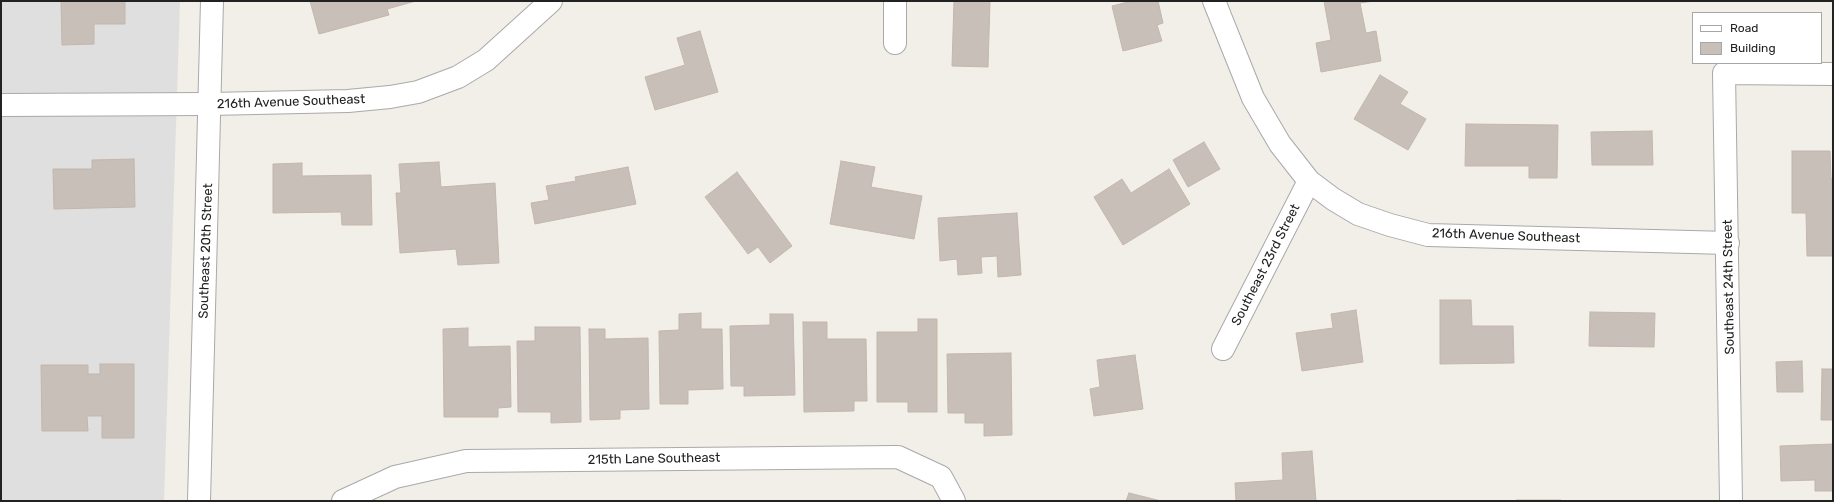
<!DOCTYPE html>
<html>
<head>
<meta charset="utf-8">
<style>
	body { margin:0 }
	#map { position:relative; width:1834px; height:502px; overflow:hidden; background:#f2efe9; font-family:Rubik,sans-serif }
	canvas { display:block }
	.frame { position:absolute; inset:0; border:2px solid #222; pointer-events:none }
	.legend { position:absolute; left:1692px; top:12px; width:130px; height:52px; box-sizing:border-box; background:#fff; border:1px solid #a7a7a7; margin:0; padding:5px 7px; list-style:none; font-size:12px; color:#222 }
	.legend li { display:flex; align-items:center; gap:8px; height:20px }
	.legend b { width:20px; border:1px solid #a7a7a7 }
</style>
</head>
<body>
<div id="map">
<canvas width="1834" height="502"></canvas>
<div class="frame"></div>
<ul class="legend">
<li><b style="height:5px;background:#fff"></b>Road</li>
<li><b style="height:11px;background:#c7bfb8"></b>Building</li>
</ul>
</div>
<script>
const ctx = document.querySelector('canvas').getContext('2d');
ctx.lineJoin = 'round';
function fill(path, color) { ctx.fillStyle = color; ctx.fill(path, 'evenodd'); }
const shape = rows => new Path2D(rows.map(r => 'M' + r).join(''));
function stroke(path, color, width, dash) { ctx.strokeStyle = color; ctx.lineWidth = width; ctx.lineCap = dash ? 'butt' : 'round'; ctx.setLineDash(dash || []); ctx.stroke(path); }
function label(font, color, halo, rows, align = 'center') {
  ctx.font = font + ' Rubik,sans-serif'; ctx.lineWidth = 4; ctx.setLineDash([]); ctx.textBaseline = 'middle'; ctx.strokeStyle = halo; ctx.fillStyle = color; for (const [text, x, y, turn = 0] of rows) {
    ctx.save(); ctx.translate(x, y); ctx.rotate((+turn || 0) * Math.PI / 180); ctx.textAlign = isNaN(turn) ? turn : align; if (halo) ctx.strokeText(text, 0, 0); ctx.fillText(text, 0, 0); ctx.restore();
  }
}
fill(shape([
	[1,1,180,1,164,501,1,501]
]), '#e0dfdf');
const building = shape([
	[61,1,125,1,125,24,94,24,94,44,62,45,61,1],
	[310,1,416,1,387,9,389,15,319,34,310,1],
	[954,1,990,1,988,67,952,66,954,1],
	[1132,1,1158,1,1163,23,1157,25,1162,41,1123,51,1112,6,1132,1],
	[1324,1,1374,1,1360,3,1366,33,1376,31,1381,61,1321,72,1316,43,1331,40,1324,1],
	[700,31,718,92,655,110,645,77,685,65,677,38,700,31],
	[1380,75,1408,92,1400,104,1426,119,1408,150,1354,119,1380,75],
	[1466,124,1558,125,1557,178,1529,178,1529,166,1465,166,1466,124],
	[1652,131,1653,165,1592,165,1591,132,1652,131],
	[1204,142,1220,169,1188,187,1173,160,1204,142],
	[1792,151,1830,151,1831,179,1833,179,1833,256,1807,256,1806,213,1792,213,1792,151],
	[134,159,135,207,54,209,53,169,92,169,92,160,134,159],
	[841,161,875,167,871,187,922,196,914,239,830,224,841,161],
	[439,162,441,187,495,183,499,263,458,265,456,249,400,253,396,193,401,193,399,164,439,162],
	[302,163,302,176,371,175,372,225,342,225,341,212,273,213,273,164,302,163],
	[628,167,636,204,535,224,531,203,549,200,546,186,576,181,575,177,628,167],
	[1169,169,1190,204,1123,245,1094,197,1122,179,1131,193,1169,169],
	[737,172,792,246,770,263,758,247,748,254,705,197,737,172],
	[1017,213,1021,275,998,277,997,256,981,257,982,273,958,275,957,259,940,261,938,218,1017,213],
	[1440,300,1471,300,1472,326,1513,326,1514,363,1440,364,1440,300],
	[1356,310,1363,362,1302,371,1296,333,1333,328,1331,314,1356,310],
	[1590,312,1655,313,1654,347,1589,346,1590,312],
	[701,313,701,329,722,329,723,389,688,390,688,404,660,404,659,331,679,330,679,314,701,313],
	[770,314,793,314,795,395,744,396,744,386,731,386,730,326,770,325,770,314],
	[918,319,937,319,937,412,908,412,908,402,877,402,877,332,918,332,918,319],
	[803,322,827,322,827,339,866,339,867,401,854,401,854,411,804,412,803,322],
	[535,327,580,327,581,422,551,423,551,412,518,412,517,341,535,341,535,327],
	[468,328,468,347,510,346,511,407,498,408,498,417,444,417,443,329,468,328],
	[589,329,605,329,605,339,648,338,649,409,620,410,620,419,590,420,589,329],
	[1011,353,1012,435,984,436,984,423,965,423,965,413,948,413,947,354,1011,353],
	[1135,355,1143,409,1094,416,1090,389,1100,387,1097,360,1135,355],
	[1802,361,1803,392,1777,392,1776,362,1802,361],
	[100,364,134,364,134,438,102,438,102,416,87,416,88,431,42,431,41,365,88,365,88,374,100,374,100,364],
	[1822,369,1833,369,1833,420,1821,420,1822,369],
	[1833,444,1833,491,1815,491,1815,480,1781,481,1780,446,1833,444],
	[1312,451,1316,501,1236,501,1235,483,1283,480,1282,453,1312,451],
	[1129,493,1161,501,1126,501,1129,493],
	[1517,500,1561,500,1561,501,1517,501,1517,500]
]);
fill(building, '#c7bfb8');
stroke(building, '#c4b6ab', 1);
const minor = shape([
	[895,1,895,43],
	[1214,1,1253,98,1280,144,1309,181,1333,199,1358,214,1390,225,1428,235,1728,243],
	[1,105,210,104,348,101,390,97,418,92,458,77,486,60,551,1],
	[1223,349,1309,181],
	[343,501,395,477,466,461,898,457,941,477,954,501],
	[1731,501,1724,73,1833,74]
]);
const tertiary = shape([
	[199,501,212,1]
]);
stroke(minor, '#a9a9a9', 24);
stroke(tertiary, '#a9a9a9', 24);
stroke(minor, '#fff', 22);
stroke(tertiary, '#fff', 22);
label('13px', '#222', '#fff', [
	["216th Avenue Southeast",291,102,-2],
	["216th Avenue Southeast",1506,236,2],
	["Southeast 20th Street",206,251,-88],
	["Southeast 23rd Street",1266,265,-63],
	["Southeast 24th Street",1729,287,-91],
	["215th Lane Southeast",654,459,-1]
]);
</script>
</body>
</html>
